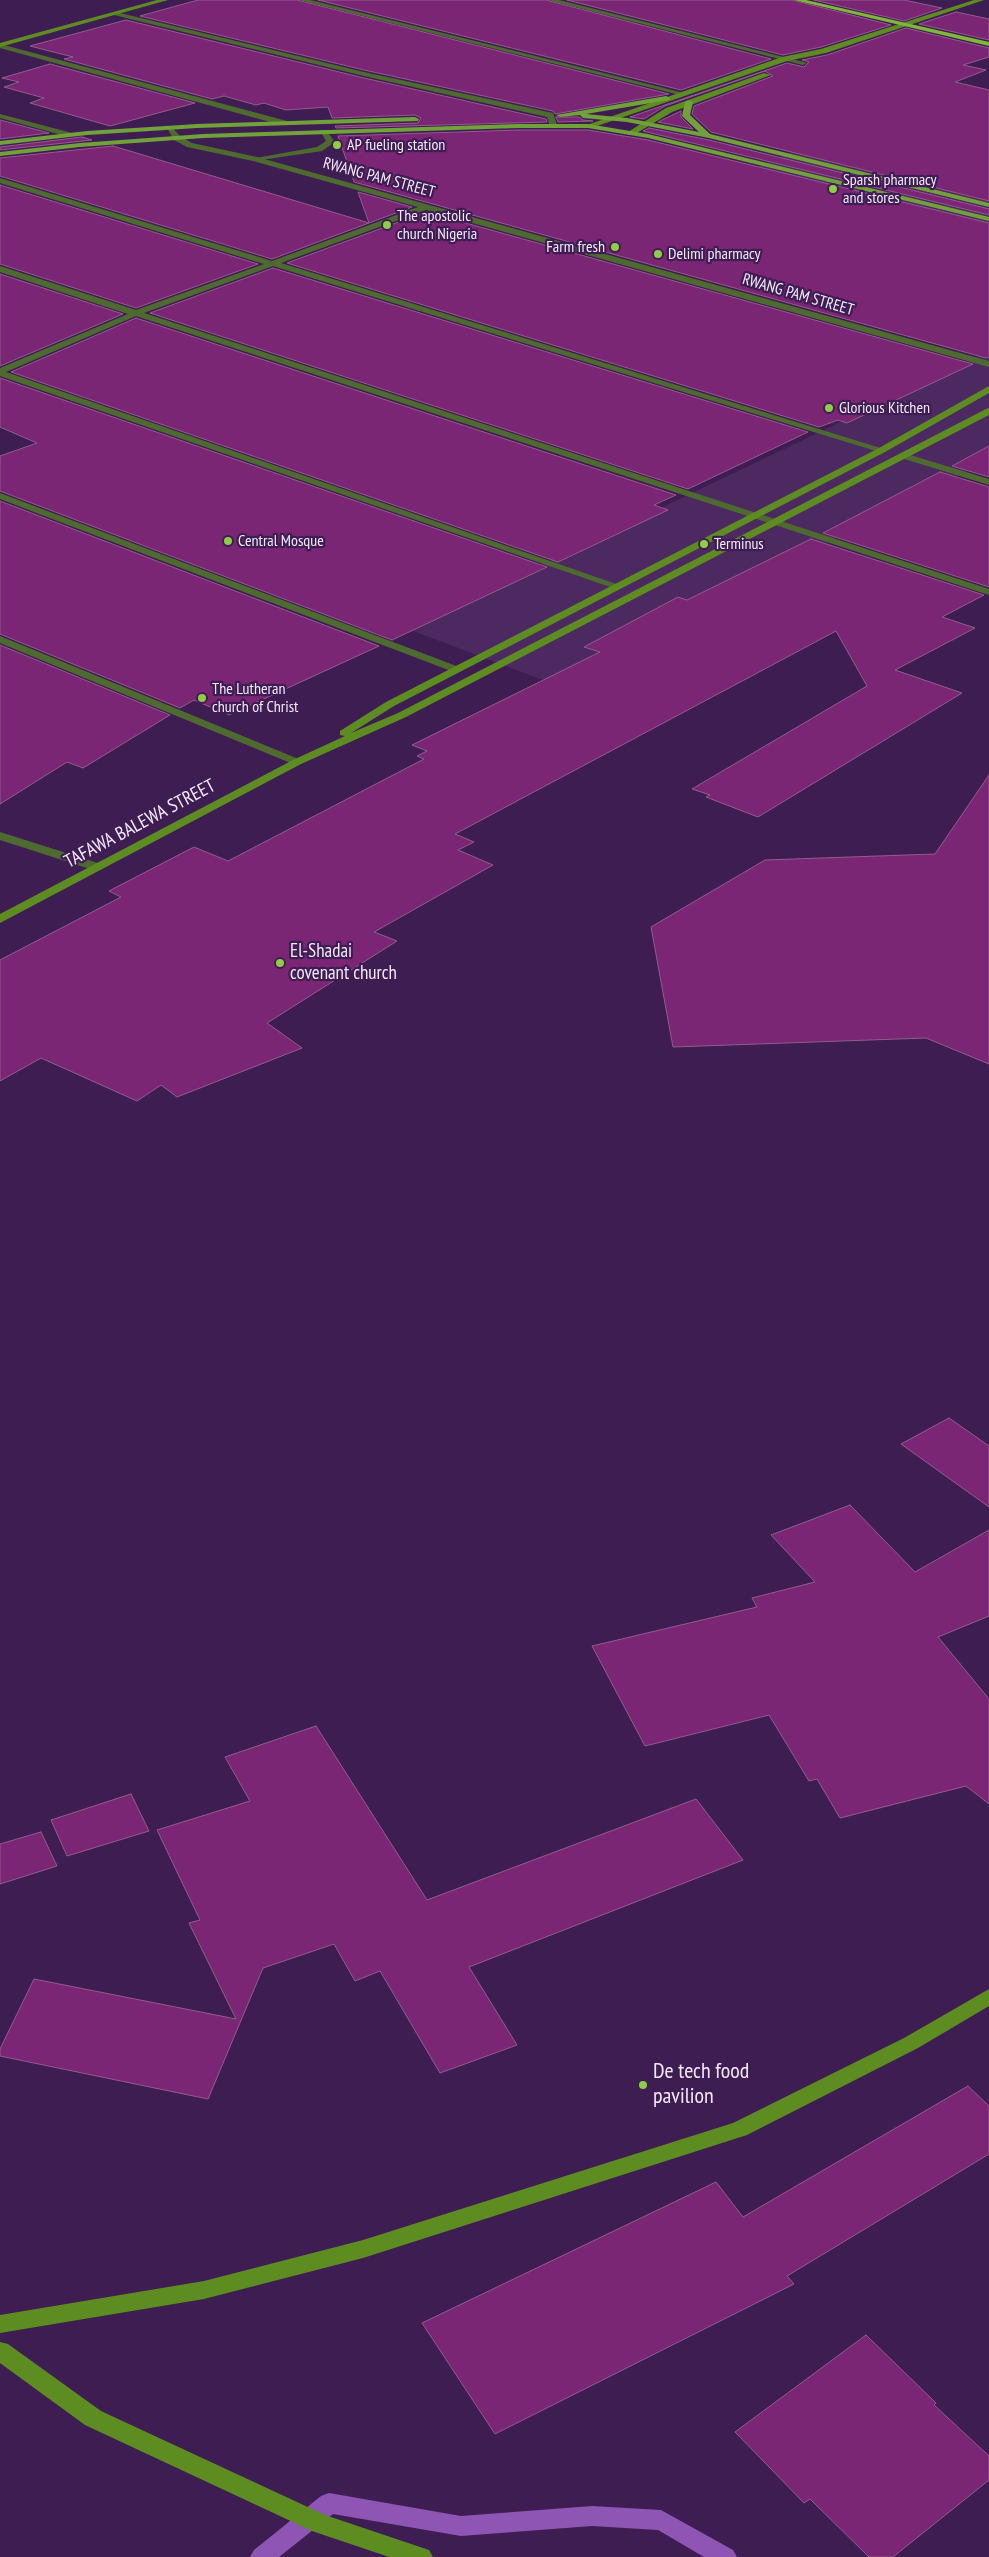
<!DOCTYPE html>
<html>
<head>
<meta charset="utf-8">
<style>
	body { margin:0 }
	canvas { display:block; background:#3e1d52 }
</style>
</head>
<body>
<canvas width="989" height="2557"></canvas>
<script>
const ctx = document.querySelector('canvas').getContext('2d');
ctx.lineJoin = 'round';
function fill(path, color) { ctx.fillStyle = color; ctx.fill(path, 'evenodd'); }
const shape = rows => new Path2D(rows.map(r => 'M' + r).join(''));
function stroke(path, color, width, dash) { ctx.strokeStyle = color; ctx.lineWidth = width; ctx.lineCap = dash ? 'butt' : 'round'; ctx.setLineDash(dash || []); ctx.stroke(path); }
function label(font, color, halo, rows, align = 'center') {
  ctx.font = font + ' "PT Sans Narrow",sans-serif'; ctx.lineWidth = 4.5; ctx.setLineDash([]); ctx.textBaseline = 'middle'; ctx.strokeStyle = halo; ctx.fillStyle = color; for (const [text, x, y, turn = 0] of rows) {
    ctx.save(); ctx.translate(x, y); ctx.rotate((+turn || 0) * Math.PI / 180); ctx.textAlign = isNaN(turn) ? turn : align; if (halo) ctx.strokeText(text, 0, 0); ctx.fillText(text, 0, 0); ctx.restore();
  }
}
fill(shape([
	[808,145,989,191,989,238,730,179],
	[989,351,989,460,551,683,408,629]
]), '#4d2962');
fill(shape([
	[329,2493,461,2516,592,2506,661,2510,733,2550,737,2557,704,2557,658,2530,592,2526,461,2536,333,2514,279,2557,250,2557,254,2550,321,2496,329,2493]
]), '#8f55b4');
const building = shape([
	[198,0,297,0,669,94,555,114,553,111,364,70,140,16,198,0],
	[318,0,546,0,771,59,681,90,318,0],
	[567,0,792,0,891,25,821,47,783,55,567,0],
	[814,0,904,0,942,8,904,21,814,0],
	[956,12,989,19,989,40,919,24,956,12],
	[126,20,364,78,546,119,547,122,336,128,335,126,418,123,421,118,415,115,332,118,328,107,286,110,264,103,256,105,224,96,212,99,64,59,73,57,30,46,126,20],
	[906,28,989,48,989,57,963,65,986,70,955,82,989,90,989,201,711,132,692,114,694,106,773,76,765,71,665,106,644,119,630,117,787,63,804,67,809,62,802,60,827,55,906,28],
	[50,64,195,103,110,126,30,103,44,98,4,87,19,82,2,78,50,64],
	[681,111,681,117,693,129,658,122,681,111],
	[556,117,579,117,583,120,593,121,558,122,556,117],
	[0,120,49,133,0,139,0,120],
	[649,128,709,140,989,209,989,215,643,131,649,128],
	[518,130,588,130,648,140,989,223,989,357,986,358,354,182,338,136,518,130],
	[82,137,92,140,0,150,0,147,82,137],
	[113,146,369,223,358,192,412,207,272,259,0,176,0,158,113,146],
	[0,185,258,264,136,308,0,264,0,185],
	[426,212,973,364,847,423,838,420,819,427,287,263,426,212],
	[273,268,808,432,688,489,150,313,273,268],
	[0,274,123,314,0,366,0,274],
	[136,318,676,495,654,505,668,510,558,562,11,372,136,318],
	[0,378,547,567,392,640,0,491,0,456,37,443,0,427,0,378],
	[989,446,989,477,952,466,989,446],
	[940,472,989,487,989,587,823,533,940,472],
	[0,501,379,646,229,715,194,700,180,708,0,634,0,501],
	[811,539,984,595,942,617,975,628,895,670,962,693,758,817,706,797,710,795,692,789,867,686,836,631,455,834,474,842,458,850,493,865,374,932,397,941,267,1023,302,1048,177,1097,161,1085,137,1101,41,1058,0,1081,0,960,121,897,109,891,194,847,228,861,424,759,417,756,427,751,412,745,600,652,584,647,678,597,687,600,811,539],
	[0,645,170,715,83,768,67,762,0,804,0,645],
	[989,775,989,1064,926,1038,673,1047,651,927,765,860,935,854,989,775],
	[949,1418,989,1446,989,1507,901,1444,949,1418],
	[850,1505,915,1572,989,1530,989,1616,938,1637,989,1699,989,1804,966,1786,840,1818,817,1779,809,1781,769,1715,645,1746,592,1646,757,1607,752,1598,815,1582,771,1535,850,1505],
	[316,1726,427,1900,696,1799,743,1860,469,1967,517,2045,440,2073,380,1971,355,1981,334,1944,263,1968,208,2099,0,2056,0,2049,34,1979,236,2019,189,1923,200,1920,157,1830,250,1801,225,1757,316,1726],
	[131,1794,149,1831,67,1856,51,1820,131,1794],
	[41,1832,57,1866,0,1884,0,1844,41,1832],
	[968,2086,989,2106,989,2154,787,2276,794,2284,495,2434,422,2323,716,2182,743,2217,968,2086],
	[866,2335,936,2403,934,2405,989,2456,989,2480,893,2557,869,2557,810,2499,804,2503,735,2432,866,2335]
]);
fill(building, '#7b2575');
stroke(building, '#925c8c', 1);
fill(shape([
	[320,130,326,130,335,142,322,151,254,161,250,159,317,147,326,141,320,130],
	[0,832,101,864,103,867,97,871,93,870,0,840,0,832]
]), '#4d6b2e');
fill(shape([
	[299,0,310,0,684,93,680,95,299,0],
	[548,0,559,0,807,63,803,65,548,0],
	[116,12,364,72,553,113,557,125,550,127,547,117,364,76,114,15,116,12],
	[0,44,287,121,288,123,281,125,0,48,0,44],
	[0,114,72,133,73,135,69,137,0,118,0,114],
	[171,126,180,136,192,143,257,157,989,361,989,367,426,210,281,263,887,450,879,452,273,266,144,313,989,589,989,595,136,316,6,372,622,586,617,589,613,588,0,376,0,368,128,314,0,272,0,266,136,310,264,264,0,183,0,178,272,261,418,207,253,161,187,147,174,140,167,128,171,126],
	[901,454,907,454,989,479,989,485,901,458,901,454],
	[0,493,459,667,461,669,455,672,451,671,0,499,0,493],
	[0,636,301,760,303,762,297,766,293,764,0,643,0,636]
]), '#4d6b2e');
fill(shape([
	[157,0,168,0,0,47,0,43,157,0],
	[974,0,984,0,826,53,787,61,591,128,584,126,782,57,821,49,974,0],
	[764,73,771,75,672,112,635,134,628,132,666,108,764,73],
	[989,386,989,393,885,452,394,706,351,733,398,713,986,409,989,408,989,415,406,717,301,764,0,923,0,914,293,760,345,736,340,735,340,731,386,702,879,448,989,386],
	[989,1989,989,2006,918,2048,747,2135,363,2258,204,2299,0,2333,0,2315,204,2281,363,2240,733,2123,904,2038,989,1989],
	[0,2342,8,2344,101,2411,325,2515,429,2550,433,2557,389,2557,312,2531,85,2425,0,2363,0,2342]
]), '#5d8c20');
fill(shape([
	[666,96,670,98,669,100,586,114,627,118,699,132,682,116,685,102,689,100,693,102,690,115,710,134,989,203,989,207,709,138,627,122,583,118,580,115,560,117,556,115,666,96],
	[415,117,419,119,418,121,197,128,87,135,0,145,0,141,87,131,197,124,415,117],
	[518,124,588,124,648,134,989,217,989,221,648,138,588,128,518,128,203,138,80,147,0,156,0,152,80,143,203,134,518,124]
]), '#71a23a');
fill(shape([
	[794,0,806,0,989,42,989,46,794,0]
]), '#7db836');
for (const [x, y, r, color] of [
	[337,145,5,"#8ece43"],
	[833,189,5,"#8ece43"],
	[387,225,5,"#8ece43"],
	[615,247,5,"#8ece43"],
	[658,254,5,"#8ece43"],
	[829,408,5,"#8ece43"],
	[228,541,5,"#8ece43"],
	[704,544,5,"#8ece43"],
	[202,698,5,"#8ece43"],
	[280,963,5,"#8ece43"],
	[643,2085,5,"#8ece43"]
]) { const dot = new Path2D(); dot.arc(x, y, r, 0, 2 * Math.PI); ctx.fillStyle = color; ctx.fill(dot); stroke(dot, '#3e1d52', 2); }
label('16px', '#f4e9fc', '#3e1d52', [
	["AP fueling station",347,145],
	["Sparsh pharmacy",843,180],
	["and stores",843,198],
	["The apostolic",397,216],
	["church Nigeria",397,234],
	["Farm fresh",605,247,"right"],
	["Delimi pharmacy",668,254],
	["Glorious Kitchen",839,408],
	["Central Mosque",238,541],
	["Terminus",714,544],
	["The Lutheran",212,689],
	["church of Christ",212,707]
], 'left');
label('16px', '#f4e9fc', '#3e1d52', [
	["RWANG PAM STREET",379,178,15],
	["RWANG PAM STREET",798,295,16]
]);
label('19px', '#f4e9fc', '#3e1d52', [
	["TAFAWA BALEWA STREET",140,824,-28]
]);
label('19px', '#f4e9fc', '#3e1d52', [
	["El-Shadai",290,952],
	["covenant church",290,974]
], 'left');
label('22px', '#f4e9fc', '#3e1d52', [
	["De tech food",653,2072],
	["pavilion",653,2097]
], 'left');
</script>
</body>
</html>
